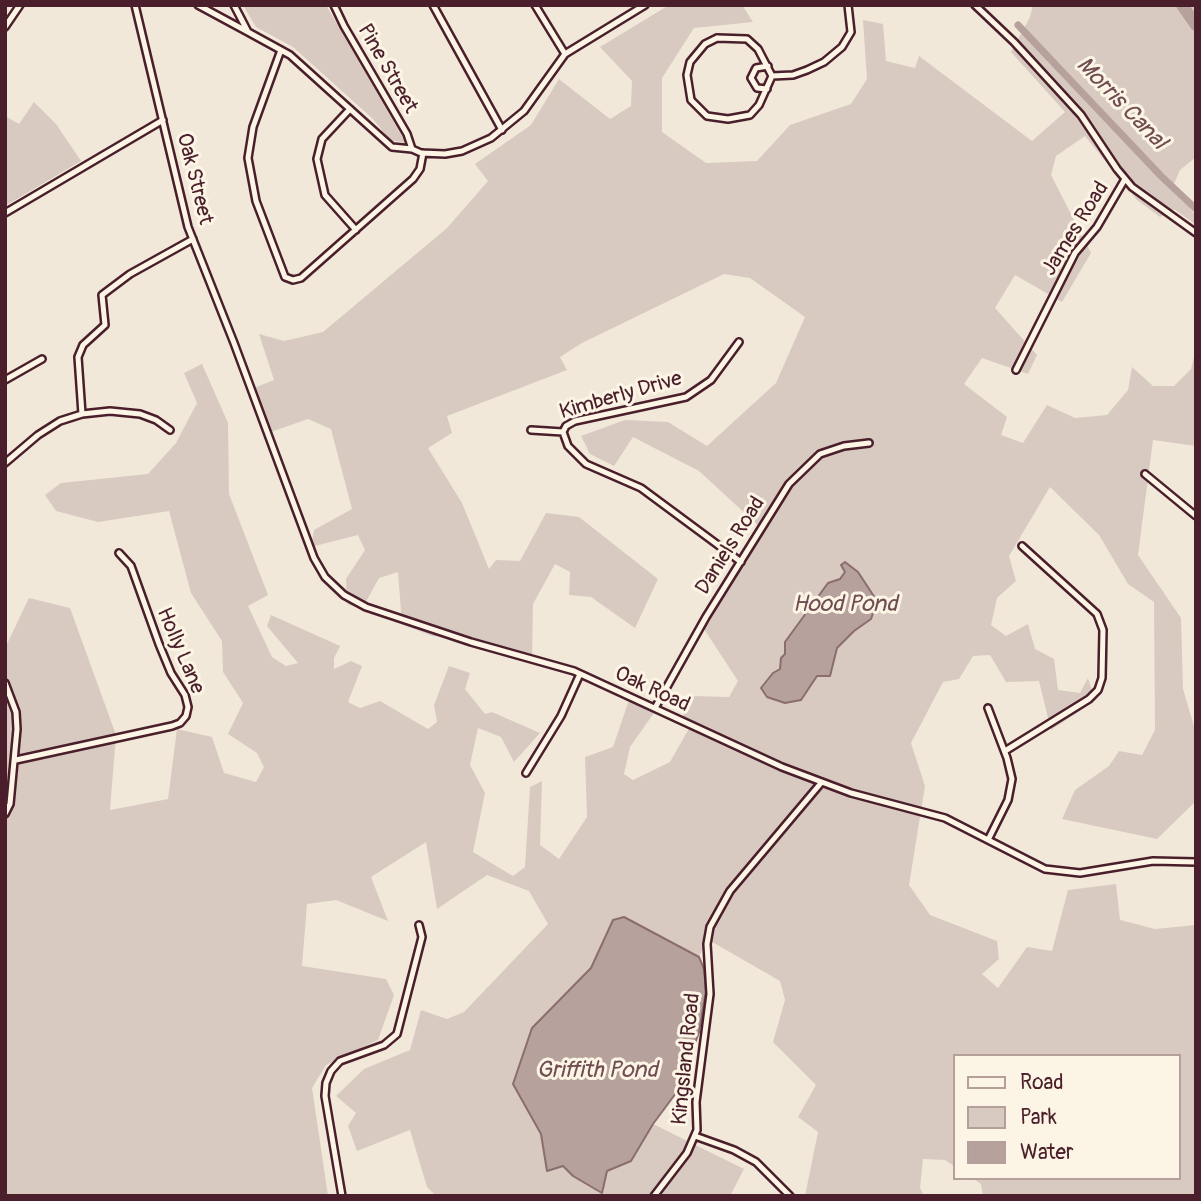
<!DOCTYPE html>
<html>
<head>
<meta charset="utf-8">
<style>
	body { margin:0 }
	#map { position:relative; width:1201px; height:1201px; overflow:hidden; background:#f1e8da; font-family:Pangolin,sans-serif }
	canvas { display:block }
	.frame { position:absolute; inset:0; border:7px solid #4a1f2b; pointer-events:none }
	.legend { position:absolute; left:953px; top:1054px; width:228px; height:126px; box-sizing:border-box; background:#fcf5e5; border:2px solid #b59f9b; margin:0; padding:9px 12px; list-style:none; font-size:21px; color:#4a1f2b }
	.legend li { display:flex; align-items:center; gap:14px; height:35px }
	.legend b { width:35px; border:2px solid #b59f9b }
</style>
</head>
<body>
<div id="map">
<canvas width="1201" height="1201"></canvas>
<div class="frame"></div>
<ul class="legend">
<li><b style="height:9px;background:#fcf5e5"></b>Road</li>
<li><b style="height:19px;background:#d8cac0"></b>Park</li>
<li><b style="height:19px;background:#b6a19c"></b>Water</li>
</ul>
</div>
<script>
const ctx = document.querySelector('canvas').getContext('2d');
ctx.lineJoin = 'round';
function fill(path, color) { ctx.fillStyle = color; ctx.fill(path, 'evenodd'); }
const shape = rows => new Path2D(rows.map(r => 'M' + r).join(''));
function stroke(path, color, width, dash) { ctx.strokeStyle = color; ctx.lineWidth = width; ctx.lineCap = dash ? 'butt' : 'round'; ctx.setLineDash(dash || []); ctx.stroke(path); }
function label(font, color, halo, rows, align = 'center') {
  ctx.font = font + ' Pangolin,sans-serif'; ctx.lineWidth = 6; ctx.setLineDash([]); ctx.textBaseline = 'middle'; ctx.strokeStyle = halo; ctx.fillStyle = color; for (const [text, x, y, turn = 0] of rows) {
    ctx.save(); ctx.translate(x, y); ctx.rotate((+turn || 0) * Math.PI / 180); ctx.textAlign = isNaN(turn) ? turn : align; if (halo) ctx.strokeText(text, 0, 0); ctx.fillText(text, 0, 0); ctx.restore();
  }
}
fill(shape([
	[326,5,406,143,390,140,373,119,293,47,256,27,243,5],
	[669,5,742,5,753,22,694,28,662,78,662,132,706,163,757,161,790,125,851,104,867,79,863,20,883,24,886,61,915,68,919,56,1032,141,1065,112,1011,52,1030,17,1033,5,1196,5,1196,157,1180,170,1173,186,1196,216,1196,225,1174,209,1160,217,1137,200,1085,136,1056,156,1051,175,1091,253,1062,302,1015,275,995,308,1037,355,1028,374,982,358,964,384,1007,417,1001,435,1023,443,1047,405,1075,418,1107,415,1128,390,1132,367,1153,386,1174,386,1191,369,1196,348,1196,446,1153,440,1138,555,1181,618,1183,689,1196,733,1196,801,1157,839,1062,819,1075,790,1109,766,1119,751,1142,755,1155,730,1154,602,1128,584,1099,535,1050,487,1009,556,1016,581,997,598,991,625,1006,636,1028,624,1035,649,1054,659,1058,690,1080,693,1088,678,1095,701,1051,730,1039,681,1006,682,990,655,973,656,959,679,943,682,911,743,925,786,909,885,930,915,997,941,999,959,982,974,998,988,1027,947,1052,951,1068,890,1116,884,1120,920,1155,929,1196,925,1196,1196,983,1196,981,1184,972,1178,1178,1178,1178,1056,954,1056,954,1166,945,1160,923,1159,920,1188,924,1196,805,1196,818,1132,798,1117,816,1085,773,1042,785,1000,780,981,707,939,699,957,624,917,612,920,591,968,532,1028,513,1084,541,1134,573,1176,607,1171,631,1161,653,1124,744,1169,730,1196,436,1196,427,1187,410,1130,357,1151,348,1126,356,1113,336,1096,364,1069,410,1050,421,1010,447,1019,464,1012,548,924,529,891,487,875,437,909,426,842,371,877,388,921,336,900,307,904,302,966,386,979,394,995,378,1040,326,1065,312,1088,328,1196,5,1196,5,648,29,598,70,608,116,735,110,810,168,799,177,729,212,737,224,773,256,782,264,767,257,753,228,734,243,703,223,672,222,641,191,593,169,511,98,522,56,511,45,495,61,483,148,474,176,443,197,403,184,373,202,364,228,423,229,494,268,595,248,606,272,657,286,666,298,663,267,626,271,615,340,646,334,658,334,669,351,661,362,666,348,702,360,708,380,701,428,729,437,722,434,705,449,666,470,673,465,689,485,714,492,712,540,733,514,762,501,737,478,728,470,765,485,793,473,852,513,876,525,867,530,787,542,781,540,845,559,859,587,817,585,757,613,747,630,697,656,710,630,747,624,774,633,780,670,762,691,725,681,720,692,696,729,697,738,681,702,626,761,528,699,471,633,437,614,466,590,454,581,436,625,420,668,422,707,446,776,383,805,317,750,278,724,274,582,343,560,357,567,370,447,416,452,433,428,448,462,503,489,569,496,560,520,561,546,513,579,517,658,579,635,628,591,597,569,595,570,572,555,564,533,604,532,660,465,639,432,636,402,624,398,572,379,578,362,609,347,604,346,579,365,550,358,535,311,547,314,530,352,509,331,429,308,419,265,434,249,390,274,380,259,334,284,341,323,332,447,228,488,181,475,164,531,125,559,79,610,119,631,106,632,81,600,47],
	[34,102,56,124,81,161,5,206,5,116,19,124]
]), '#d8cac0');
const water = shape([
	[845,562,858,572,877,601,871,619,854,631,837,648,830,676,817,676,801,700,785,703,767,697,761,688,773,673,780,669,781,658,785,654,785,642,828,583,840,579,845,572,841,565,845,562],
	[624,917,699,957,704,969,706,991,699,1032,679,1089,653,1124,631,1161,607,1171,602,1193,573,1176,563,1166,547,1171,541,1134,513,1084,532,1028,591,968,613,920,624,917]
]);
fill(water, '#b6a19c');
stroke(water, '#8b6d6f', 2);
stroke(shape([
	[1018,25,1161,176,1196,209]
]), '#b6a19c', 7);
stroke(shape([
	[1182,5,1196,25]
]), '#b6a19c', 12);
const minor = shape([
	[135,5,188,227,234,343,314,558,325,577,344,595,366,607,471,642,574,671,782,767,851,793,945,818,1045,869,1080,873,1153,861,1196,862],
	[198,5,248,32],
	[234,5,248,32,290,55,392,147,412,149,421,153,445,154,462,151,491,138,524,111,565,54,645,5],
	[334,5,344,26,407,134,412,149],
	[433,5,502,130],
	[535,5,565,54],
	[975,5,1014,42,1081,115,1117,169,1132,187,1196,233],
	[5,27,20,5],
	[717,38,747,39,758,49,772,76,759,105,750,115,728,119,707,116,691,100,687,75,690,62,705,44,717,38],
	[281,50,253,127,248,158,256,201,285,277,293,280,301,278,413,179,420,169,423,153],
	[772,76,793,75,807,70,824,62,842,47,851,32,848,5],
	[767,89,757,88,751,78,756,68,768,66],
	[350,109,322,139,317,159,325,195,356,230],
	[5,213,163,120],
	[1016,370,1075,253,1097,227,1125,179],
	[5,380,42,359],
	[82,414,78,357,83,345,105,325,102,295,130,274,193,239],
	[531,430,563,432],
	[563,432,568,446,586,464,641,488,741,562],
	[563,432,566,426,575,421,686,397,711,380,739,342],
	[5,463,38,435,60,421,82,414,110,411,140,414,156,420,170,430],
	[1145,474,1196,516],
	[5,683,16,712,17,729,10,804,5,814],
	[655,708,706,617,789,484,820,454,844,446,869,443],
	[988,708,1007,758,1012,779,1008,800,988,840],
	[1005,751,1089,699,1098,690,1102,678,1103,630,1097,614,1022,546],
	[16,760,172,726,180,723,186,716,188,707,185,695,171,673,159,644,131,566,119,553],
	[526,773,561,716,580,674],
	[695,1136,734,1150,756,1162,790,1196],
	[342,1196,325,1096,326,1083,331,1071,340,1061,384,1045,397,1034,422,937,419,925],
	[654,1196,687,1153,697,1130,696,1102,710,994,707,944,710,927,730,891,821,783]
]);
stroke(minor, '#4a1f2b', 10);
stroke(minor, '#fcf5e5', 5);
label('21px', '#4a1f2b', '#fcf5e5', [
	["Pine Street",387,69,60],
	["Oak Street",194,179,76],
	["James Road",1076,229,-58],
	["Kimberly Drive",621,396,-16],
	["Daniels Road",731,546,-58],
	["Holly Lane",180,651,67],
	["Oak Road",652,690,25],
	["Kingsland Road",687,1059,-84]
]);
label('italic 23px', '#704c53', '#fcf5e5', [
	["Morris Canal",1121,104,46],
	["Hood Pond",845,605],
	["Griffith Pond",597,1071]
]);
</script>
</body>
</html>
